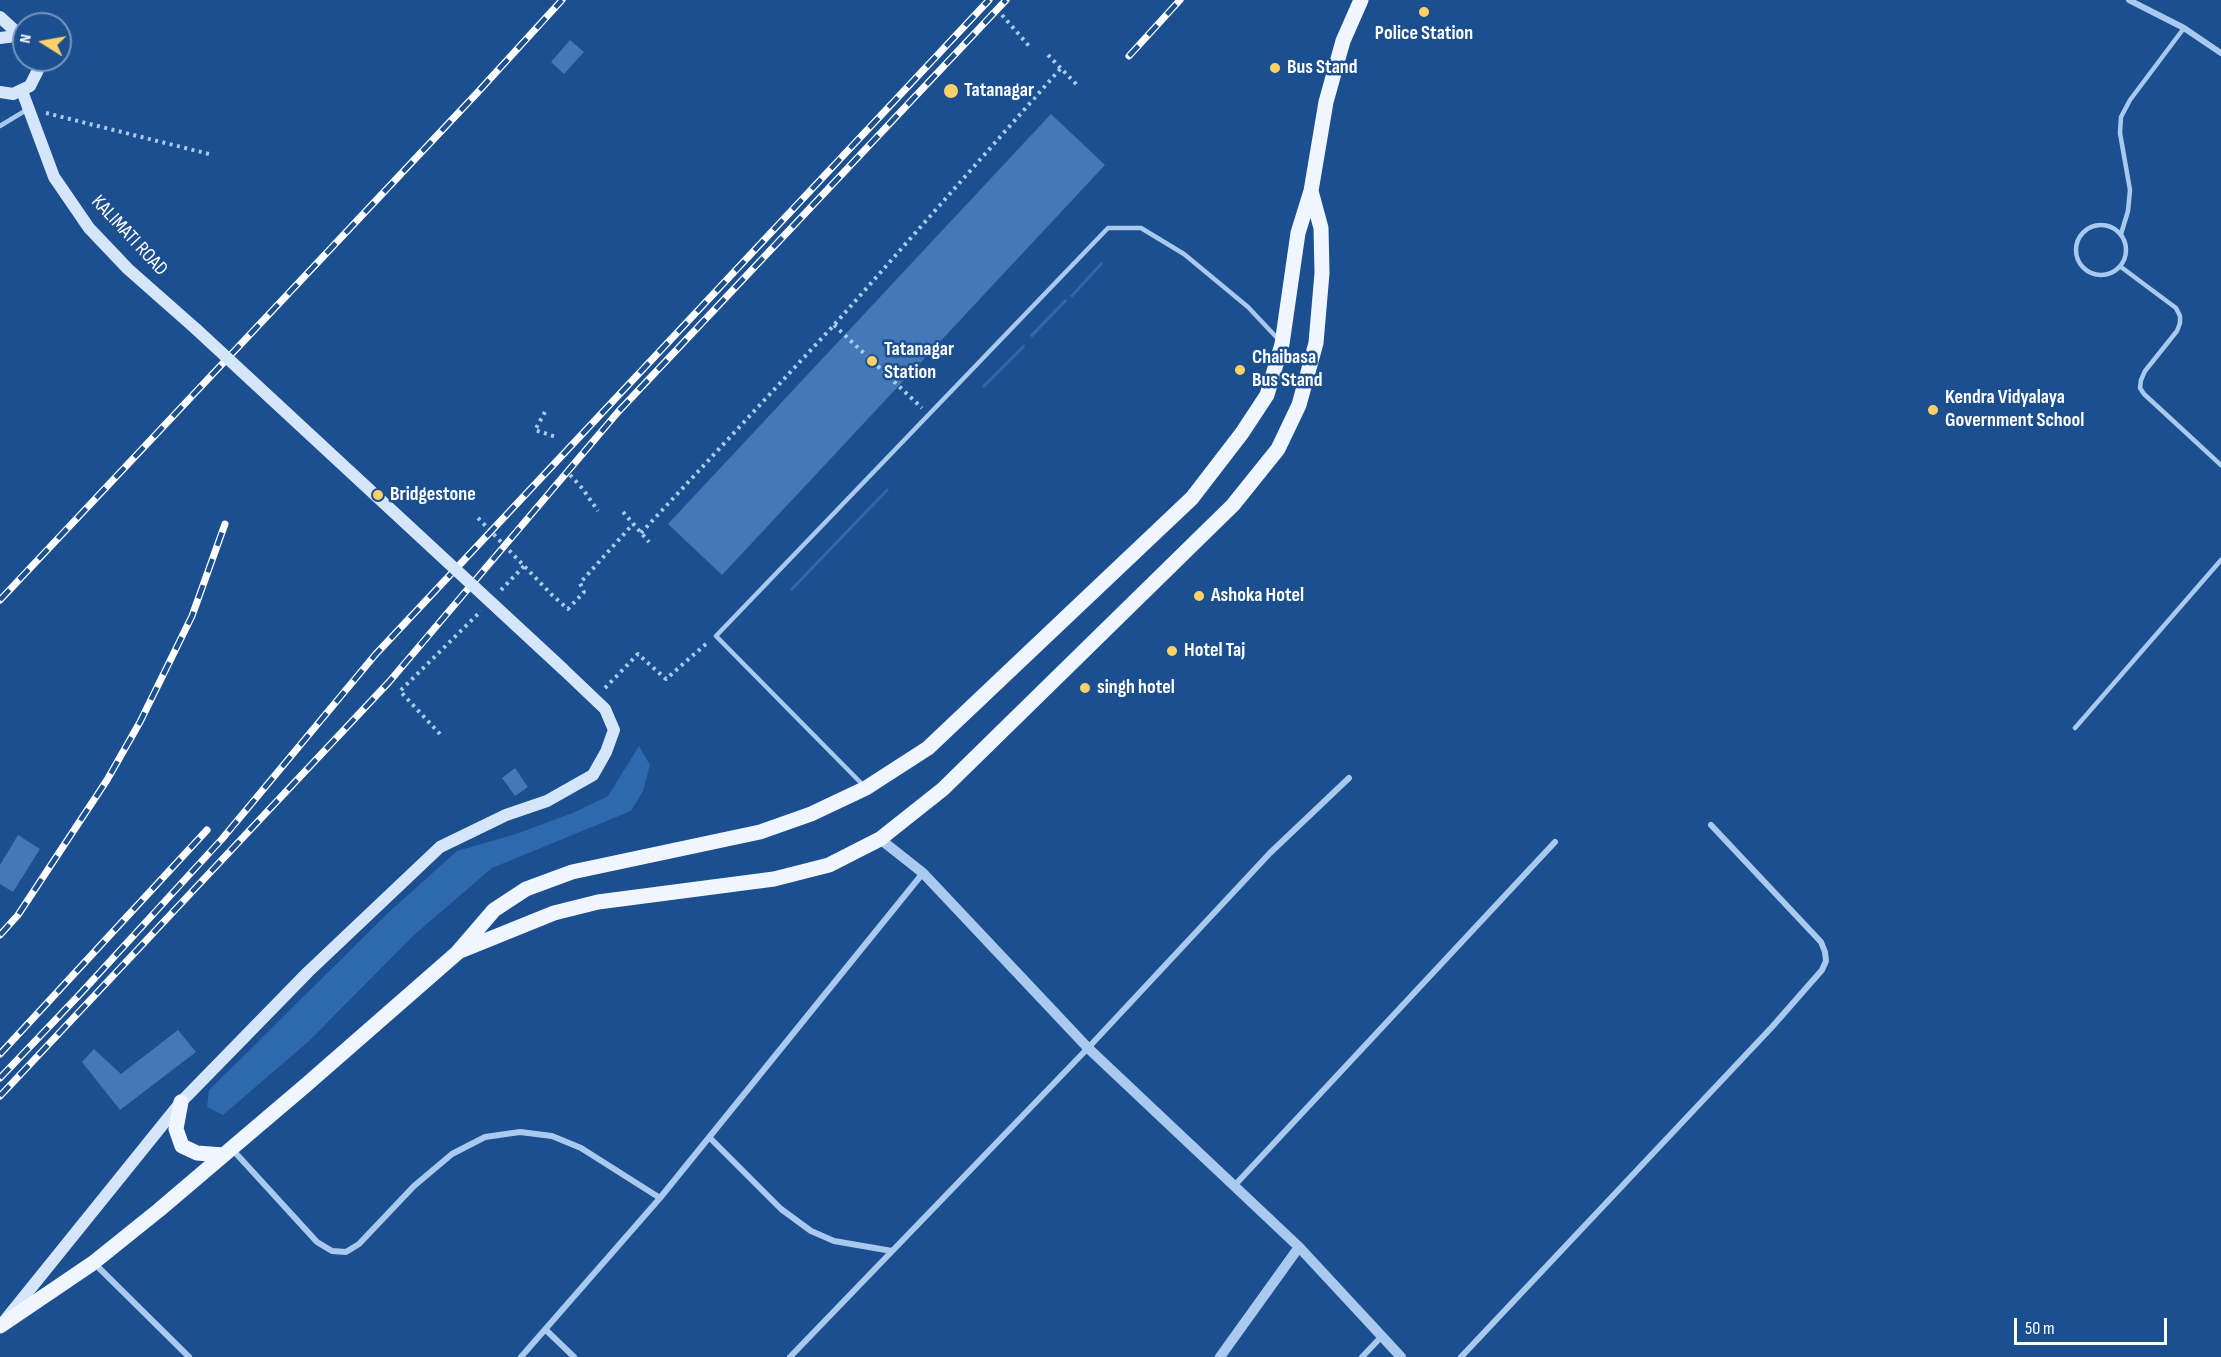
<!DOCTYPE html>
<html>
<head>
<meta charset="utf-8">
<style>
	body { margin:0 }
	#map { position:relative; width:2221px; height:1357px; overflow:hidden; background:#1b4f8f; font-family:"Sofia Sans Condensed",sans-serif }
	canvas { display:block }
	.north { position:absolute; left:12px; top:12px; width:60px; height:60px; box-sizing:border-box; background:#1b4f8f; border:2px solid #7695bc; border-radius:50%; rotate:281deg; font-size:16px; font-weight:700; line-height:24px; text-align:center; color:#fff }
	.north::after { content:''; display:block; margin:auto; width:21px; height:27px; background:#ffd166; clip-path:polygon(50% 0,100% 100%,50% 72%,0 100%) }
	.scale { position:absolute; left:2014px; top:1318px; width:153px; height:27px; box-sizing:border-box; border:3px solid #fff; border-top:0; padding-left:8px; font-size:18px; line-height:21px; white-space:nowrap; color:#fff; -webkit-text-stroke:4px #1b4f8f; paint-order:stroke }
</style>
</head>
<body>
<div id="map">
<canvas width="2221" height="1357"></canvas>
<div class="north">N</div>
<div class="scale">50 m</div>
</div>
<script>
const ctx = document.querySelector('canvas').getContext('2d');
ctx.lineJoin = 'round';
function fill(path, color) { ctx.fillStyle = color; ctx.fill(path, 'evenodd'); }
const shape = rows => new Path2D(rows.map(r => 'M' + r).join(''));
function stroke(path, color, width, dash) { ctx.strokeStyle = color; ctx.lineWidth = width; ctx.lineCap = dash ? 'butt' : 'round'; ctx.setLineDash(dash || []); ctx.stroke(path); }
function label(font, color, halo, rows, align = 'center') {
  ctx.font = font + ' "Sofia Sans Condensed",sans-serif'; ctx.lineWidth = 5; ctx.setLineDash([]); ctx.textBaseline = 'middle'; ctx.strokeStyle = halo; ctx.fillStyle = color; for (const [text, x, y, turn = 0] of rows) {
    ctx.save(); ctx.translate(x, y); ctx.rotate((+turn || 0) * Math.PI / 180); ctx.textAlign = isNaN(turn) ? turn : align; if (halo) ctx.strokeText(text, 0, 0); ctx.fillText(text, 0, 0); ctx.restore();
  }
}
fill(shape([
	[1101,262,1103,264,1072,298,1070,296],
	[1065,299,1067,301,1032,338,1030,335],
	[1024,344,1025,347,984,388,982,386],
	[887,488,889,490,792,591,790,589],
	[639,746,650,765,643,791,631,811,492,868,414,935,309,1041,223,1115,207,1107,209,1090,389,912,457,851,516,834,575,812,608,796]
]), '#2e69ad');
fill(shape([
	[570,40,584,52,564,74,551,62],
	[1051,114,1105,165,722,575,668,524],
	[515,768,528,787,515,796,502,778],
	[18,835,40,849,13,892,0,884,0,865],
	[178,1030,196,1052,120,1110,82,1062,94,1049,121,1074]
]), '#4478b7');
stroke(shape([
	[1002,15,1029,46],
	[1048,55,1079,87],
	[46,113,209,154],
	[834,325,922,408],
	[545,412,535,430,556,437],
	[570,475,582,488,598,511],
	[623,512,649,542],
	[478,518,552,595,568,609,584,592,580,583,633,524],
	[641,533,834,325,1061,68],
	[501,590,524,566],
	[605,688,638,654,666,679,707,643],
	[440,734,400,691,481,611]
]), '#a9c9ee', 4, [3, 4.5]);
stroke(shape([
	[0,126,28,109],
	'2076 250a25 25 0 1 1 50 0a25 25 0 1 1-50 0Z',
	[2121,234,2128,211,2130,190,2120,133,2121,117,2130,100,2184,28],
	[2121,267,2176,308,2180,316,2180,323,2177,331,2145,371,2141,380,2140,388,2144,394,2221,465],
	[2075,728,2221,560],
	[864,786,716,636,1108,228,1141,228,1184,254,1248,307,1279,340]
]), '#a9c9ee', 4.5);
stroke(shape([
	[2129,0,2184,28,2221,53],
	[710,1138,781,1209,811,1231,834,1241,892,1251],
	[231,1148,317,1242,332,1251,346,1252,359,1244,414,1186,452,1154,485,1137,520,1132,552,1136,581,1148,660,1198],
	[1234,1186,1555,842],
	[94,1263,189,1357],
	[546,1330,574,1357],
	[521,1357,660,1198,923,873],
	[790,1357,1088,1048,1270,853,1349,778],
	[1362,1357,1382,1336],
	[1461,1357,1772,1027,1822,970,1826,961,1825,952,1821,942,1711,825]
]), '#a9c9ee', 6);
stroke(shape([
	[880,839,923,873,1088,1048,1299,1247,1401,1357],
	[1220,1357,1299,1247]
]), '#a9c9ee', 10);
stroke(shape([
	[0,17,24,39],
	[0,38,15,36,22,39],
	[22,91,54,177,89,228,128,269,196,329],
	[0,92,13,94,30,86,38,70,38,60],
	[6,1319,181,1102,308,972,440,847,506,815,547,801,593,775,606,752,614,730,605,709,563,669]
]), '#d6e6fa', 12);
stroke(shape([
	[460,951,554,913,598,902,774,879,829,865,880,839,943,789,1233,505,1278,449,1299,405,1316,343,1322,273,1321,228,1311,191],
	[181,1102,176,1129,182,1146,197,1153,223,1155],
	[0,1326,93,1263,159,1210,306,1085,457,953,494,910,526,889,572,872,760,832,811,814,866,788,928,748,1192,498,1242,433,1267,395,1282,344,1298,233,1311,191,1326,102,1343,41,1361,0]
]), '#f0f6ff', 15);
const rail = shape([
	[1129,56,1180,0],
	[0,600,478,92,562,0],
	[0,935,18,915,107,780,140,722,192,616,225,524],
	[0,1054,207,830],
	[0,1078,81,993,222,839,375,655,989,0],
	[0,1096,389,682,618,412,1006,0]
]);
stroke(rail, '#fff', 7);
stroke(rail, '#1b4f8f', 4.5, [14]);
stroke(shape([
	[196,329,563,669]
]), '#d6e6fa', 12);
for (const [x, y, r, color] of [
	[1424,12,6,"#ffd166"],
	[1275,68,6,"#ffd166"],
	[951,91,8,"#ffd166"],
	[872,361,6,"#ffd166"],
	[1240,370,6,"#ffd166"],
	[1933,410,6,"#ffd166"],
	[378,495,6,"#ffd166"],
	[1199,596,6,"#ffd166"],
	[1172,651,6,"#ffd166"],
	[1085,688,6,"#ffd166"]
]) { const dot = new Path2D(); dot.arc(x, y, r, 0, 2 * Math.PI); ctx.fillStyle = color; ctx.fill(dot); stroke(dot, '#1b4f8f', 2); }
label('bold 20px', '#fff', '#1b4f8f', [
	["Police Station",1424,34,"center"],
	["Bus Stand",1287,68],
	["Tatanagar",964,91],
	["Tatanagar",884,350],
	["Station",884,373],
	["Chaibasa",1252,358],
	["Bus Stand",1252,381],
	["Kendra Vidyalaya",1945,398],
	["Government School",1945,421],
	["Bridgestone",390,495],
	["Ashoka Hotel",1211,596],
	["Hotel Taj",1184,651],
	["singh hotel",1097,688]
], 'left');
label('20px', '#fff', '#1b4f8f', [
	["KALIMATI ROAD",129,236,47]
]);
</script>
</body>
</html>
